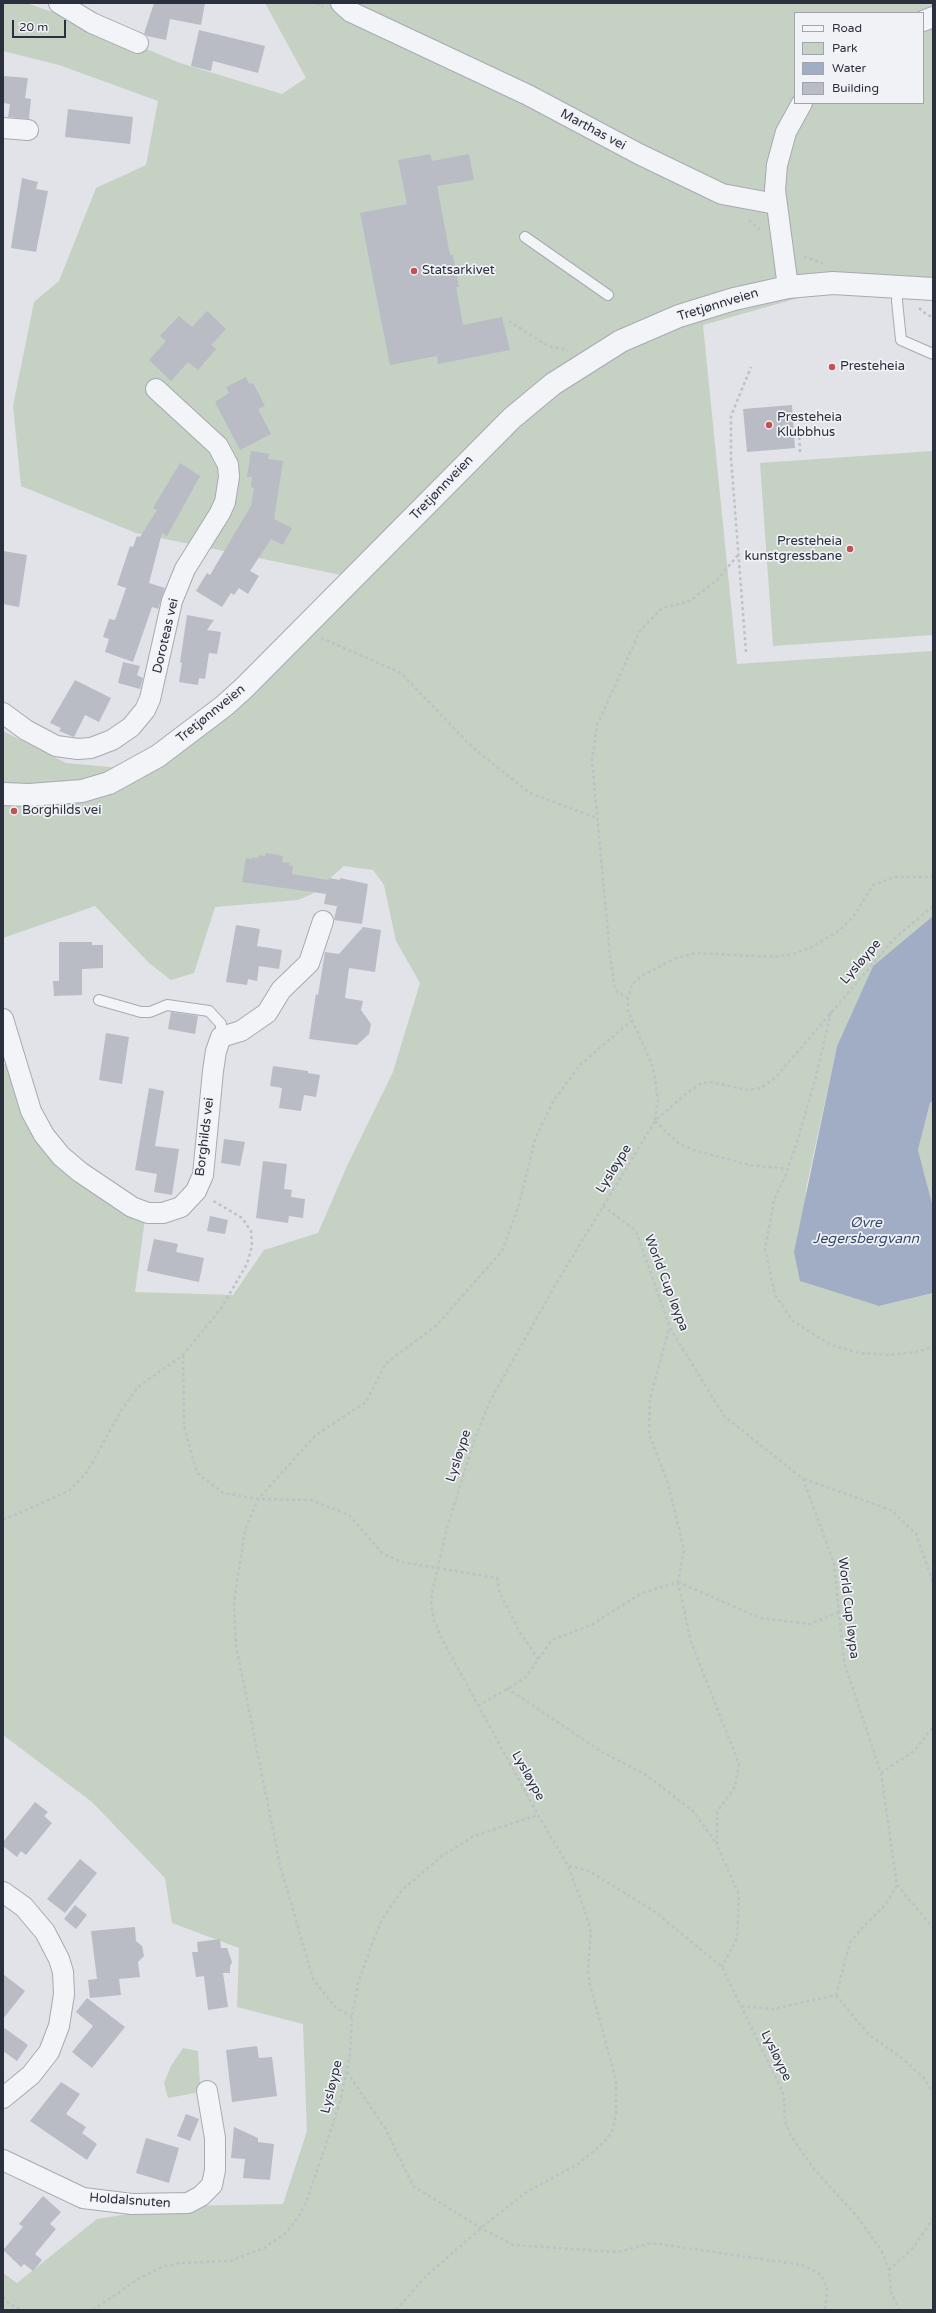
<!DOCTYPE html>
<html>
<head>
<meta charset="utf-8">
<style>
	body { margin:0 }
	#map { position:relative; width:936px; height:2313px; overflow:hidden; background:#e1e3e8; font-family:"Varela Round",sans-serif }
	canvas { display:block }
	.frame { position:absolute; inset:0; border:4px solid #2b303f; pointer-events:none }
	.legend { position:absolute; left:794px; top:12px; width:130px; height:92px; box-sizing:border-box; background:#f1f2f6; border:1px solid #a2a4ad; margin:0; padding:5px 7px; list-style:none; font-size:12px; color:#2b303f }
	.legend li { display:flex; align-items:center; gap:8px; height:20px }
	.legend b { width:20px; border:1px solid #a2a4ad }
	.scale { position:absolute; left:12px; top:20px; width:54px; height:18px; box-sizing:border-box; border:2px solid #2b303f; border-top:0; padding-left:5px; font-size:12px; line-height:14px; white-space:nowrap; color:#2b303f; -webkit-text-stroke:3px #f1f2f6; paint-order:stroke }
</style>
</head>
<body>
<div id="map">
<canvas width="936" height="2313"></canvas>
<div class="frame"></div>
<ul class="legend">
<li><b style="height:5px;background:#f3f4f7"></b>Road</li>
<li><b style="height:11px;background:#c5d1c3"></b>Park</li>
<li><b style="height:11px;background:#a0adc5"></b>Water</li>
<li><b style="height:11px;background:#b9bcc5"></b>Building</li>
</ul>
<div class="scale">20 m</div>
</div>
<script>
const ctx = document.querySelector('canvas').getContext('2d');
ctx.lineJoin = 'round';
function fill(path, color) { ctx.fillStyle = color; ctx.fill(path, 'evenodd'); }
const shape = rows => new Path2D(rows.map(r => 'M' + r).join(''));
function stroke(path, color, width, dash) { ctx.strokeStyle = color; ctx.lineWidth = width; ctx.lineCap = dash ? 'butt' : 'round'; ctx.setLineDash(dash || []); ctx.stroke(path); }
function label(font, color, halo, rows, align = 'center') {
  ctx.font = font + ' "Varela Round",sans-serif'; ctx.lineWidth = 3.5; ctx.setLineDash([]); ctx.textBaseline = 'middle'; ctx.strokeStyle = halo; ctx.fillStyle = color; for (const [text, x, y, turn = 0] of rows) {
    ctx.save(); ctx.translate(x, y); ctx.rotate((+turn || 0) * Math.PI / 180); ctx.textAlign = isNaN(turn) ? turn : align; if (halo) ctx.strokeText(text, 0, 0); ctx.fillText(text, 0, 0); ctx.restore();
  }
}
fill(shape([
	[3,3,26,3,82,22,180,63,282,94,306,78,265,3,933,3,933,300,816,293,703,325,737,664,933,651,933,916,873,966,837,1046,806,1189,801,1281,879,1306,933,1293,933,2310,3,2310,3,2273,17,2283,97,2219,179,2206,283,2204,307,2131,303,2024,237,2007,239,1948,172,1923,165,1878,92,1802,3,1735,3,1064,9,1064,67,1154,146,1212,135,1292,233,1295,264,1250,318,1233,347,1166,393,1072,420,983,396,941,384,885,373,870,344,866,312,894,298,900,215,907,194,973,171,980,149,963,95,906,3,938,3,731,66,763,143,770,356,578,136,533,21,486,13,406,34,302,59,281,96,188,146,165,158,101,59,65,3,51],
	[795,13,923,13,923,103,795,103],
	[933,451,933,635,773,646,760,463],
	[933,1101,933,1207,918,1150,930,1103],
	[183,2048,198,2051,200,2085,195,2093,168,2098,164,2083,171,2066]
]), '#c5d1c3');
fill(shape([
	[933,916,933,1101,930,1103,918,1150,933,1207,933,1293,879,1306,800,1281,794,1252,837,1046,873,966]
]), '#a0adc5');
fill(shape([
	[154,3,205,3,201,25,170,19,166,40,147,36,144,34],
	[199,30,265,46,258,73,213,61,211,71,191,66],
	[3,76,28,78,25,98,31,99,29,119,8,117,10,104,3,103],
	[68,109,133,117,130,144,65,137],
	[430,154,432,161,469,154,474,180,437,186,450,255,453,255,459,287,456,287,463,325,502,317,510,350,438,364,437,356,390,365,360,213,407,204,398,160],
	[22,178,38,182,36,189,48,191,36,252,11,248],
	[207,311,226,329,211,345,216,349,198,370,188,362,171,381,149,360,166,341,160,336,179,316,192,327],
	[246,377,249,384,253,383,265,406,258,409,271,434,240,450,215,402,229,393,226,387],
	[792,405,795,448,747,452,743,409],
	[251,451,269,454,268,459,283,461,274,519,292,528,283,545,271,539,250,571,259,576,248,594,239,588,234,595,231,593,222,607,196,591,207,573,210,575,251,506,254,488,251,487,252,477,247,477],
	[180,463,200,476,167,536,162,533,149,583,165,588,158,609,152,607,133,662,105,652,109,639,103,637,109,619,115,620,126,588,117,585,130,546,133,547,137,536,140,537,157,510,153,508],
	[3,551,27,555,19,607,3,604],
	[187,615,214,620,207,630,221,632,217,654,209,653,205,679,199,678,198,685,179,682,182,663,180,662],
	[123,662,140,666,137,675,143,678,140,689,118,683],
	[75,680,111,698,99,722,85,715,74,737,59,731,61,728,50,723],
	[266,853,283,856,282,862,290,863,289,865,293,866,292,874,328,880,329,878,340,880,340,878,368,884,362,924,334,920,337,906,324,904,326,894,242,882,246,858,252,859,253,857,258,858,259,855,265,856],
	[236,925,260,929,257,946,282,950,279,969,259,966,257,981,248,979,247,985,226,982],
	[363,927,381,930,375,972,349,968,345,998,363,1001,361,1010,371,1024,369,1034,357,1045,309,1039,316,994,318,995,325,952,339,954],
	[59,942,92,942,92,945,103,945,103,968,82,969,82,995,54,996,53,981,59,981],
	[171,1012,198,1016,195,1034,168,1029],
	[106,1033,129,1037,122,1084,99,1080],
	[273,1066,308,1071,308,1073,320,1075,316,1097,304,1095,301,1111,279,1108,282,1088,270,1086],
	[149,1088,164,1091,155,1146,179,1149,172,1195,154,1192,157,1174,135,1170],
	[224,1139,245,1142,240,1166,221,1163],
	[263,1161,287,1164,284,1189,292,1190,291,1197,305,1199,303,1218,289,1216,288,1223,256,1218],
	[210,1216,228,1220,225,1234,207,1231],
	[154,1239,178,1244,176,1252,204,1258,199,1282,147,1271],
	[35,1802,48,1812,44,1816,52,1823,26,1855,21,1851,17,1857,3,1846,3,1842],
	[80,1859,97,1873,65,1913,47,1899],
	[75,1905,87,1915,76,1929,64,1919],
	[135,1927,136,1941,142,1946,144,1956,138,1962,140,1977,119,1979,121,1995,90,1998,88,1980,97,1979,91,1931],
	[220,1939,221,1948,227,1948,232,1962,230,1966,230,1973,223,1973,228,2007,208,2010,204,1976,196,1977,192,1952,198,1952,197,1942],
	[3,1974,25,1991,3,2019],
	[87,1998,125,2027,92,2068,72,2052,93,2026,76,2012],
	[3,2027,28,2045,17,2061,3,2051],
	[257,2046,259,2058,272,2057,277,2096,232,2102,226,2050],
	[61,2082,80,2094,66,2114,86,2127,82,2133,97,2144,87,2160,30,2121],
	[186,2114,199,2119,190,2141,177,2136],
	[234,2127,258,2138,258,2142,274,2144,270,2180,243,2178,245,2159,231,2158],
	[146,2138,179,2148,169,2183,136,2173],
	[43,2196,61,2212,50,2224,56,2229,35,2254,42,2260,33,2271,24,2264,21,2267,3,2250,23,2227,19,2224]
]), '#b9bcc5');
const service = shape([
	[525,237,608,295],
	[898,287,897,301,901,340,933,354],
	[99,1000,141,1012,150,1012,167,1005,209,1011,221,1024,221,1037]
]);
const minor = shape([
	[59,3,92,23,138,43],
	[341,3,351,12,366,19,528,95,639,154,722,194,776,204],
	[923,21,933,17],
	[3,128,28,130],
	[788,287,775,190,777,165,786,132,802,103],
	[3,713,26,730,56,746,78,749,91,748,112,740,131,727,145,710,150,699,172,601,185,569,220,513,225,502,229,477,228,465,218,446,156,389],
	[3,1019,31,1111,44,1135,61,1156,80,1172,132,1207,148,1213,163,1213,181,1207,196,1191,203,1175,213,1071,216,1051,221,1037,241,1031,267,1013,281,990,309,963,323,921],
	[3,1892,24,1907,45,1932,59,1959,63,1972,64,1994,59,2026,49,2052,31,2075,3,2098],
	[3,2160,83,2198,132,2204,188,2203,201,2196,212,2185,215,2170,215,2138,207,2091]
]);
const tertiary = shape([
	[3,794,29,795,82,791,109,783,158,756,224,706,244,688,512,418,553,384,621,341,679,316,734,299,788,287,833,283,933,289]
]);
stroke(service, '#a7aab2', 12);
stroke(minor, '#a7aab2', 22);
stroke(tertiary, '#a7aab2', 24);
stroke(shape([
	[317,3,323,7],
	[749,220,760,230],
	[804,257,823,263],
	[919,308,927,315,933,317],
	[509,321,548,346,568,350],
	[799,431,800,453],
	[321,638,401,673,473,748,530,793,597,818],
	[746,652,731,458,731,416,751,367],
	[628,999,615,990,610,955,592,760,597,725,640,631,662,608,690,601,717,580,738,555],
	[831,1012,815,1080,796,1145,785,1177,774,1200,765,1249,775,1295,793,1321,831,1345,859,1353,888,1355,916,1352,933,1347],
	[655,1120,658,1100,653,1067,628,1011,628,999,632,984,643,975,676,958,696,953,774,957,793,954,810,948,840,930,853,917,873,885,895,877,933,877],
	[655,1121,678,1143,696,1151,750,1165,788,1169],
	[603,1206,636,1231,670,1328,724,1416,803,1479,834,1563,844,1662,881,1773,897,1885,886,1904,861,1929,850,1943,836,1995,773,2009,740,2006],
	[183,1355,184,1426,197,1473,223,1493,258,1499,311,1500,349,1515,382,1553,401,1562,497,1578,499,1591,519,1631,538,1659],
	[804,1479,891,1510,916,1534,933,1582],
	[3,1520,69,1491,87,1472,122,1409,138,1387,183,1355,222,1307,247,1264,252,1246,251,1231,242,1218,212,1200],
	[678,1582,691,1642,739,1764,735,1787,717,1812,717,1845,739,1895,737,1938,722,1967],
	[678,1582,760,1618,810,1624,839,1612],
	[507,1688,602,1752,645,1774,692,1810,717,1844],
	[478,1706,525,1678,552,1640,593,1624,642,1593,678,1582,684,1550,667,1480,649,1434,650,1399,669,1328],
	[881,1773,914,1751,933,1727],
	[569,1866,589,1871,654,1911,722,1967,784,2095,785,2121,791,2136,814,2169,856,2215,881,2250,889,2270,891,2292,899,2310],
	[897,1885,933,1928],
	[836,1995,869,2035,901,2057,924,2078,933,2093],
	[352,2017,335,2007,313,1979,280,1865,236,1645,234,1602,245,1530,258,1499,316,1435,366,1402,386,1363,436,1326,502,1251,519,1205,535,1139,554,1100,580,1065,631,1021],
	[347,2072,385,2128,413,2186,481,2228,513,2245,618,2252,652,2243,803,2265,821,2275,827,2289,825,2309],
	[889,2270,912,2249,933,2219],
	[3,2297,9,2304,22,2310],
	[93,2310,138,2279,162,2267,180,2263,230,2261,264,2248,286,2233,299,2216,307,2200,340,2102,350,2054,352,2017,358,1983,373,1941,383,1918,402,1890,442,1856,474,1836,538,1815],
	[396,2310,427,2275,481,2228,525,2193,578,2164,595,2150,608,2138,613,2128,616,2115,616,2080,590,1985,588,1970,591,1933,585,1911,568,1866,538,1815,442,1639,434,1620,431,1602,433,1588,447,1528,476,1435,490,1401,557,1282,655,1121,688,1092,702,1083,710,1082,748,1090,761,1088,775,1078,896,937,933,906],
	[805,2310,831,2310]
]), '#bfc1c7', 2.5, [3, 3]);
stroke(service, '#f3f4f7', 10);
stroke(minor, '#f3f4f7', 20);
stroke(tertiary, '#f3f4f7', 22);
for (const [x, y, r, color] of [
	[414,271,4,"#c25254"],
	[832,367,4,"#c25254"],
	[769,425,4,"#c25254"],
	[850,549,4,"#c25254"],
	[14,811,4,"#c25254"]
]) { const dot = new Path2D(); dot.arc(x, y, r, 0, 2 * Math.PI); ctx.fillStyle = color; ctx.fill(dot); stroke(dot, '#f1f2f6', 1.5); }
label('13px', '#2b303f', '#f1f2f6', [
	["Marthas vei",593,130,28],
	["Tretjønnveien",718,305,-17],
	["Tretjønnveien",442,488,-46],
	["Doroteas vei",166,636,-77],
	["Tretjønnveien",211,714,-39],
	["Lysløype",861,962,-49],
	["Borghilds vei",205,1137,-83],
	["Lysløype",614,1169,-58],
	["World Cup løypa",666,1283,69],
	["Lysløype",459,1456,-72],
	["World Cup løypa",848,1608,83],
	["Lysløype",528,1776,61],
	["Lysløype",776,2056,64],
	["Lysløype",332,2087,-76],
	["Holdalsnuten",130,2201,4]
]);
label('13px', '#2b303f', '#f1f2f6', [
	["Statsarkivet",422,271],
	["Presteheia",840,367],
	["Presteheia",777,418],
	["Klubbhus",777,433],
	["Presteheia",842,542,"right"],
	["kunstgressbane",842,557,"right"],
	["Borghilds vei",22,811]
], 'left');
label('italic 14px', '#394a6f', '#f1f2f6', [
	["Øvre",866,1223],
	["Jegersbergvann",866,1239]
]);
</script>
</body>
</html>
